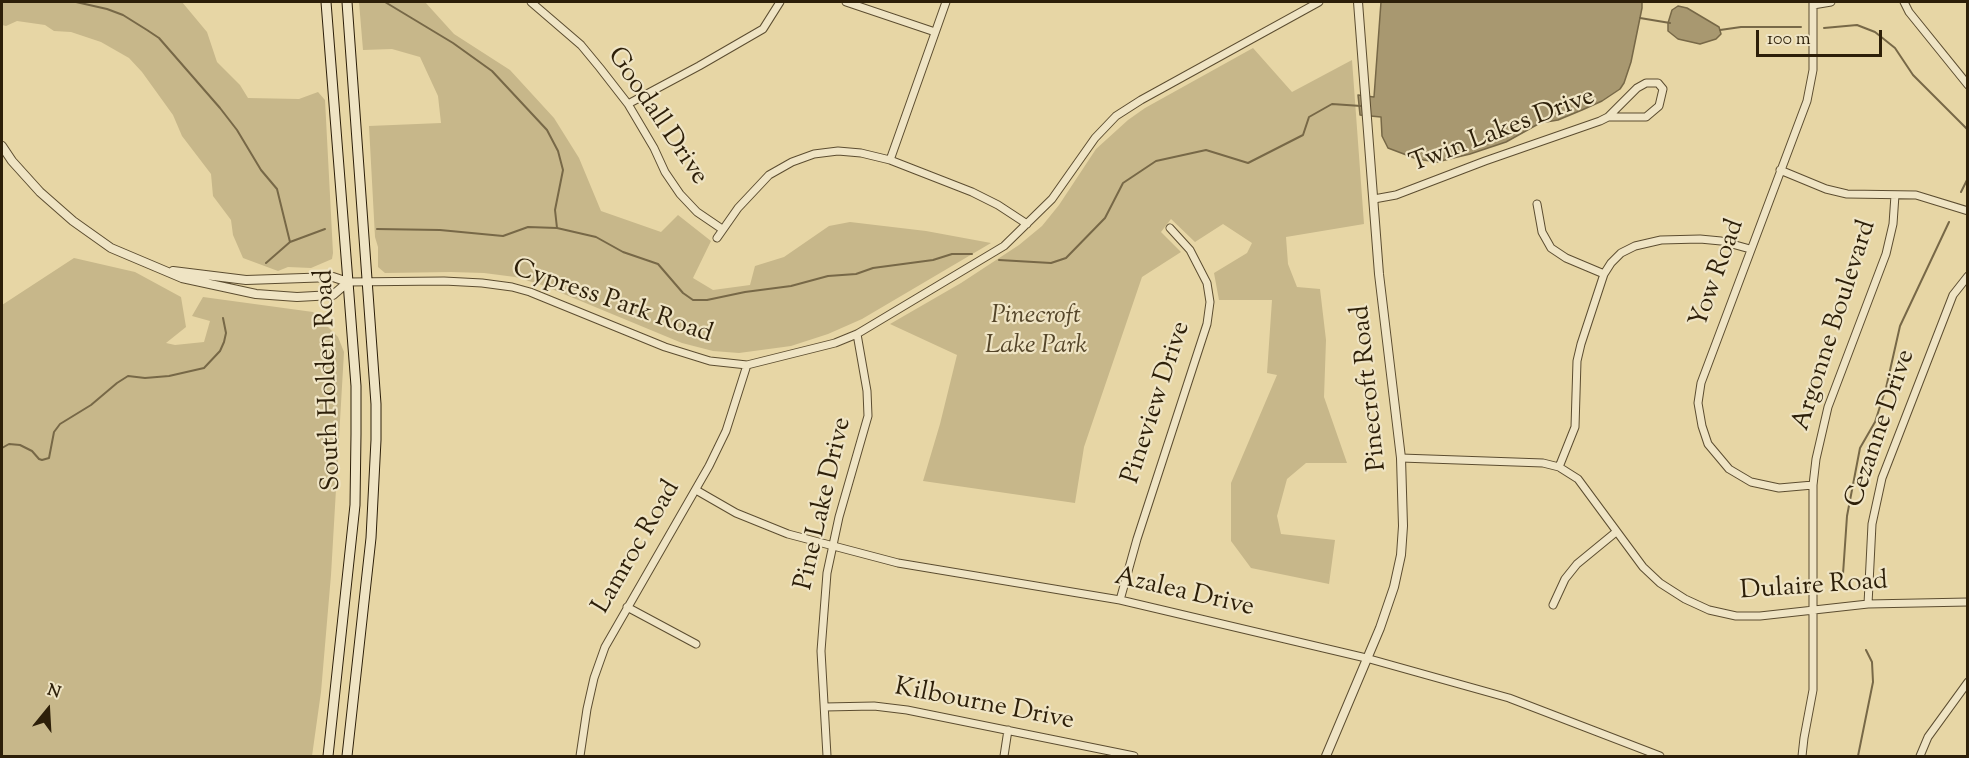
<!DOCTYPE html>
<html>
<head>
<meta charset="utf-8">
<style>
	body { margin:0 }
	#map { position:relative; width:1969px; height:758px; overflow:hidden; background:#e7d6a5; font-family:"Sorts Mill Goudy",serif }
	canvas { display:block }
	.frame { position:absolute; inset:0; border:3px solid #2d1f09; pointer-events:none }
	.north { position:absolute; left:18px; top:680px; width:60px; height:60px; -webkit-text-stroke:4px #efe4c4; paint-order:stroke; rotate:18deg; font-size:16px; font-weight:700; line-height:24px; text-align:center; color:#2d1f09 }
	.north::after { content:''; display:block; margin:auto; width:21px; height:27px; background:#2d1f09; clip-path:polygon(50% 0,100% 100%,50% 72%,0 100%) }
	.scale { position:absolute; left:1756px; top:30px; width:126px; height:27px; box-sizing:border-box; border:3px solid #2d1f09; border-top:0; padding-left:8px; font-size:18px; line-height:21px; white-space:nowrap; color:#2d1f09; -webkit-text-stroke:4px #efe4c4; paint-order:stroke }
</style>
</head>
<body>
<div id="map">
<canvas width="1969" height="758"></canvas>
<div class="frame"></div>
<div class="north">N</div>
<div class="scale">100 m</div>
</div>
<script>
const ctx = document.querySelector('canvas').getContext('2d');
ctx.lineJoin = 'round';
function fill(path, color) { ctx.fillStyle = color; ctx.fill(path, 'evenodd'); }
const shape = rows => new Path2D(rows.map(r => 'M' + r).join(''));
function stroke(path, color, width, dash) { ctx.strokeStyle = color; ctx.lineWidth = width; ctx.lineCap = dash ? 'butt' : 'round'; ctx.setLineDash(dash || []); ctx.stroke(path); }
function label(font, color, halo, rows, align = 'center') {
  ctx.font = font + ' "Sorts Mill Goudy",serif'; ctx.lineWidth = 4.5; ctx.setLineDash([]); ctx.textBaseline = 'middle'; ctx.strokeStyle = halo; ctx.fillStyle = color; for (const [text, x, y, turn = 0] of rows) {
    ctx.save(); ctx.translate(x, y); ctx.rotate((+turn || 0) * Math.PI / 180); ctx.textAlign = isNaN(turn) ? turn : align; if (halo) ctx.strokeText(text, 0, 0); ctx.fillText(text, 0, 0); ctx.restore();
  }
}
fill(shape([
	[2,2,182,2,207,32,217,62,240,85,248,98,299,99,318,92,325,100,333,253,332,259,311,268,288,267,278,271,243,258,233,235,231,220,213,196,211,174,182,136,173,115,142,72,129,58,101,42,71,32,54,31,45,25,17,21,6,26,2,25],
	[359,2,425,2,454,34,510,70,554,118,579,158,601,211,661,232,678,215,711,241,693,278,713,290,750,285,755,266,784,257,829,226,850,222,926,231,991,243,862,319,828,334,791,346,739,353,713,351,682,343,542,285,515,277,484,273,451,272,385,273,378,267,378,247,375,237,369,126,441,123,438,96,420,57,392,49,363,50],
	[1253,48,1292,92,1352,60,1364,224,1286,237,1288,264,1297,287,1320,289,1326,340,1324,397,1347,463,1306,463,1287,479,1277,516,1281,534,1335,540,1329,584,1251,568,1231,541,1231,483,1277,375,1267,373,1272,300,1219,300,1214,273,1247,253,1252,243,1223,224,1195,242,1171,219,1161,232,1181,252,1142,277,1084,447,1075,503,923,481,940,424,957,355,890,324,961,283,1019,245,1042,226,1059,205,1096,149,1128,120,1145,108],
	[74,258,135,272,181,297,186,327,166,343,175,345,204,342,210,321,192,316,203,297,313,312,338,337,344,352,331,575,321,692,312,756,2,756,2,305]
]), '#c7b78a');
const water = shape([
	[1381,2,1642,2,1642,8,1631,62,1624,83,1620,89,1602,101,1582,110,1558,120,1540,123,1506,142,1470,154,1437,162,1417,159,1388,148,1382,136,1381,117,1360,115,1358,95,1374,97,1381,2],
	[1678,6,1687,8,1719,27,1721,34,1716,39,1700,44,1678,39,1668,31,1668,23,1672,10,1678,6]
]);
fill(water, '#a89870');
stroke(water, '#776847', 1.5);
stroke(shape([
	[76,2,107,9,123,15,147,30,159,38,220,108,237,130,261,170,277,189,290,242],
	[385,2,453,43,492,71,547,130,558,151,563,170,555,210,557,228],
	[1640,18,1670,23],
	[1824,28,1857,25,1875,32,1895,48,1913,75,1968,130],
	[1720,30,1741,27,1801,27],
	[1961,192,1968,178],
	[377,229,440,230,503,236,528,227,557,228,596,237,623,252,658,264,683,293,693,300,707,300,745,292,791,286,828,276,856,274,873,268,933,260,952,254,972,254],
	[999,260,1051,263,1066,258,1105,218,1123,183,1156,161,1206,150,1248,163,1303,135,1309,117,1332,104,1361,106],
	[266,263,290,242,325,229],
	[2,448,9,444,20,445,32,451,39,459,42,460,49,458,54,432,60,424,91,405,117,383,128,376,145,378,169,376,204,368,220,351,224,342,226,333,223,318],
	[1839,591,1843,574,1847,516,1860,448,1875,422,1886,388,1900,326,1949,222],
	[1858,756,1873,682,1872,662,1866,650]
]), '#776847', 2);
const minor = shape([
	[531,2,581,45,600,68,628,104,654,148,665,172,680,194,697,212,722,229],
	[846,2,935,32],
	[1813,2,1813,70,1807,101,1701,383,1698,403,1702,426,1708,444,1729,469,1751,482,1779,488,1813,485],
	[1904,2,1909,12,1968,85],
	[1813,5,1831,2],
	[628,104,699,66,763,29,780,2],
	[890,160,946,2],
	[1780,170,1826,189,1847,194,1916,195,1968,211],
	[1374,199,1396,195,1485,161,1600,121,1608,117,1637,88,1646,83,1658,83,1663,89,1659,106,1646,117,1608,117],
	[1537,204,1542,232,1551,248,1566,258,1604,274],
	[717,238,738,208,769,175,792,162,814,154,838,151,861,153,890,160,972,192,998,205,1027,224],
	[348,282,444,281,482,283,512,287,530,292,665,347,710,361,747,365,835,343,857,334,1004,246,1052,199,1095,138,1116,116,1141,100,1319,2],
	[1401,458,1543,463,1559,467,1578,479,1643,567,1660,583,1685,599,1709,610,1736,616,1760,616,1868,604,1968,602],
	[1559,467,1575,427,1577,361,1581,344,1604,274,1611,263,1621,253,1635,246,1661,240,1700,239,1721,241,1750,249],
	[696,490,736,513,788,534,898,563,1120,600,1366,658,1509,698,1660,756],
	[1120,600,1137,539,1207,324,1210,302,1207,283,1190,250,1170,228],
	[1868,604,1872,524,1882,478,1953,295,1968,276],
	[1553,605,1565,579,1577,564,1616,532],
	[627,607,696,644],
	[825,707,874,706,907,710,1134,756],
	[580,756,587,709,594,678,605,647,709,466,726,431,747,365],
	[827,756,821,651,827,573,839,517,868,416,867,391,857,334],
	[1004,756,1008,730],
	[1802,756,1804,738,1813,690,1813,485,1816,459,1828,407,1886,254,1893,224,1895,195],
	[1920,756,1928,737,1968,682]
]);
const tertiary = shape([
	[2,146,12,161,40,192,73,221,111,248,182,278,256,294,297,297,333,295,348,282],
	[173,271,246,280,333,277,348,282],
	[1326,756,1380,628,1394,587,1401,555,1403,526,1401,458,1379,274,1358,2]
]);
const secondary = shape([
	[326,2,348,282,356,386,356,434,355,505,328,756],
	[347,2,376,404,376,440,371,538,347,756]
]);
stroke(minor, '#5c4d30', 9);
stroke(tertiary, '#5c4d30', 10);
stroke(secondary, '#2d1f09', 11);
stroke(minor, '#efe4c4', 7);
stroke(tertiary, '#efe4c4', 8);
stroke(secondary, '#efe4c4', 9);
label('26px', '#2d1f09', '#efe4c4', [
	["Goodall Drive",656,117,56],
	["Twin Lakes Drive",1503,132,-21],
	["Yow Road",1719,274,-70],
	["Cypress Park Road",612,303,19],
	["Argonne Boulevard",1836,326,-72],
	["South Holden Road",330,380,-92],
	["Pinecroft Road",1371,388,-96],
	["Pineview Drive",1158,403,-72],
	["Cezanne Drive",1882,429,-71],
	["Pine Lake Drive",825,504,-77],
	["Lamroc Road",638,548,-60],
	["Dulaire Road",1814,588,-4],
	["Azalea Drive",1184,594,13],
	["Kilbourne Drive",984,706,11]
]);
label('italic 26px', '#544529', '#efe4c4', [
	["Pinecroft",1036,318],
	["Lake Park",1036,348]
]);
</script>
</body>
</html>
